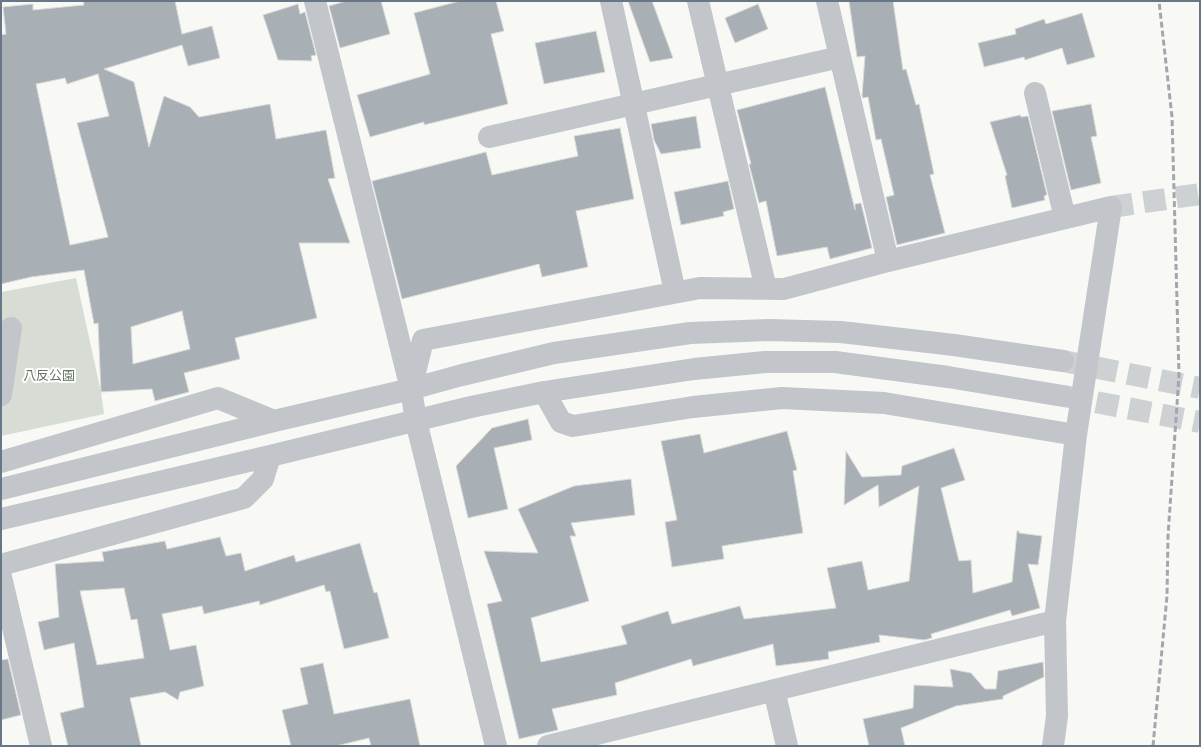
<!DOCTYPE html>
<html>
<head>
<meta charset="utf-8">
<style>
	body { margin:0 }
	#map { position:relative; width:1201px; height:747px; overflow:hidden; background:#f8f8f5; font-family:Manrope,sans-serif }
	canvas { display:block }
	.frame { position:absolute; inset:0; border:2px solid #687785; pointer-events:none }
</style>
</head>
<body>
<div id="map">
<canvas width="1201" height="747"></canvas>
<div class="frame"></div>
</div>
<script>
const ctx = document.querySelector('canvas').getContext('2d');
ctx.lineJoin = 'round';
function fill(path, color) { ctx.fillStyle = color; ctx.fill(path, 'evenodd'); }
const shape = rows => new Path2D(rows.map(r => 'M' + r).join(''));
function stroke(path, color, width, dash) { ctx.strokeStyle = color; ctx.lineWidth = width; ctx.lineCap = dash ? 'butt' : 'round'; ctx.setLineDash(dash || []); ctx.stroke(path); }
function label(font, color, halo, rows, align = 'center') {
  ctx.font = font + ' Manrope,"Noto Sans JP",sans-serif'; ctx.lineWidth = 4; ctx.setLineDash([]); ctx.textBaseline = 'middle'; ctx.strokeStyle = halo; ctx.fillStyle = color; for (const [text, x, y, turn = 0] of rows) {
    ctx.save(); ctx.translate(x, y); ctx.rotate((+turn || 0) * Math.PI / 180); ctx.textAlign = isNaN(turn) ? turn : align; if (halo) ctx.strokeText(text, 0, 0); ctx.fillText(text, 0, 0); ctx.restore();
  }
}
fill(shape([
	[76,278,101,392,104,414,1,436,1,292]
]), '#d7ddd5');
const building = shape([
	[83,1,175,1,182,34,212,26,220,58,188,66,182,45,104,69,134,82,149,147,164,96,190,107,199,117,270,104,276,139,326,130,335,178,328,179,350,243,299,243,317,318,235,338,240,359,184,373,189,392,155,401,152,389,101,392,98,323,94,324,84,270,31,277,1,284,1,35,6,34,3,7,33,4,33,10,84,5,83,1],
	[98,74,109,116,77,123,108,237,70,245,36,84,65,78,67,84,98,74],
	[182,311,190,349,133,364,131,327,182,311],
	[346,1,381,1,390,34,340,48,329,6,346,1],
	[460,1,496,1,504,31,491,34,508,104,424,125,424,122,370,137,357,95,430,74,414,13,460,1],
	[628,1,652,1,673,58,650,62,628,1],
	[849,1,893,1,903,70,906,69,916,105,919,104,934,174,930,175,945,233,897,245,886,197,894,195,881,139,876,140,868,97,863,98,862,96,865,56,857,57,849,1],
	[298,4,300,14,305,12,316,55,311,56,312,61,278,60,263,15,298,4],
	[758,4,768,29,735,43,725,18,758,4],
	[1082,13,1095,57,1067,65,1062,48,1025,60,1024,57,984,67,978,43,1016,34,1015,29,1044,19,1046,24,1082,13],
	[596,31,605,72,544,84,535,43,596,31],
	[825,87,855,210,855,204,861,203,872,248,830,259,827,247,777,256,766,201,759,203,749,164,751,164,737,110,825,87],
	[1091,104,1097,136,1091,137,1101,183,1071,190,1052,111,1091,104],
	[1020,115,1021,117,1028,116,1047,195,1044,196,1045,200,1012,208,1005,176,1007,175,990,122,1020,115],
	[696,116,701,148,661,154,654,140,651,124,696,116],
	[620,128,634,199,576,211,588,267,542,277,539,264,402,299,372,181,486,152,492,175,578,156,574,136,620,128],
	[728,181,734,209,723,212,724,216,681,225,674,192,728,181],
	[528,419,532,440,494,448,508,509,468,518,456,466,492,428,528,419],
	[787,431,797,470,793,471,803,533,722,546,724,559,672,567,665,522,677,520,661,441,700,434,704,453,787,431],
	[954,448,965,480,941,488,959,561,971,560,973,593,1012,582,1017,531,1019,531,1019,533,1042,536,1038,565,1028,564,1040,608,1012,616,1010,610,931,634,932,638,924,640,879,635,880,642,828,652,829,659,776,666,773,644,693,666,691,659,615,683,617,695,552,709,558,730,519,739,487,604,502,601,484,551,538,553,518,509,574,486,631,479,635,515,571,523,576,536,570,536,589,601,531,618,541,662,627,644,621,626,668,611,672,624,740,606,744,619,836,608,827,568,862,561,868,590,909,581,919,486,879,507,878,485,844,505,846,451,862,477,901,475,902,466,954,448],
	[220,537,226,556,241,553,245,571,294,555,296,562,360,543,374,593,377,592,389,638,344,649,330,591,326,592,324,585,260,605,259,601,204,614,202,606,162,614,170,650,196,645,204,686,180,692,178,700,165,692,130,698,141,746,68,746,60,713,84,707,74,643,44,650,38,622,59,617,55,564,104,561,102,552,165,541,167,549,220,537],
	[124,588,131,620,137,619,144,658,97,665,80,591,124,588],
	[8,659,21,715,1,720,1,660,8,659],
	[1043,662,1044,677,1003,696,1003,699,956,706,901,728,905,746,869,746,863,719,913,708,914,685,953,687,950,669,971,673,985,689,996,689,998,671,1043,662],
	[323,663,334,714,410,699,420,746,371,746,369,738,336,746,291,746,282,710,308,704,300,668,323,663]
]);
fill(building, '#a8b0b6');
stroke(building, '#d9dad8', 1);
stroke(shape([
	[1111,207,1200,194],
	[1063,361,1200,388],
	[1064,396,1200,422]
]), '#cdd1d3', 22, [22, 11]);
stroke(shape([
	[315,1,411,389,416,421,496,746],
	[611,1,675,292],
	[698,1,766,289],
	[827,1,888,261],
	[1035,93,1065,218],
	[489,137,840,57],
	[411,389,423,340,700,288,784,289,888,261,1111,207,1076,435,1055,621,1057,716,1053,746],
	[544,392,561,422,573,426,693,407,782,398,884,403,1076,435],
	[1,395,11,328],
	[1,462,218,398,274,421],
	[1,489,274,421,411,389,462,375,554,353,690,333,769,330,841,332,954,345,1063,361],
	[1,519,270,456,471,407,544,392,694,369,765,362,835,362,948,377,1063,396],
	[1,565,244,498,263,479,270,456],
	[1,577,41,746],
	[774,690,787,746],
	[548,746,1055,621]
]), '#c2c5c9', 22);
stroke(shape([
	[1153,746,1167,596,1168,536,1179,375,1172,117,1159,1]
]), '#a1a7ad', 3, [6, 3]);
label('13px', '#667763', '#fff', [
	["八反公園",49,376]
]);
</script>
</body>
</html>
